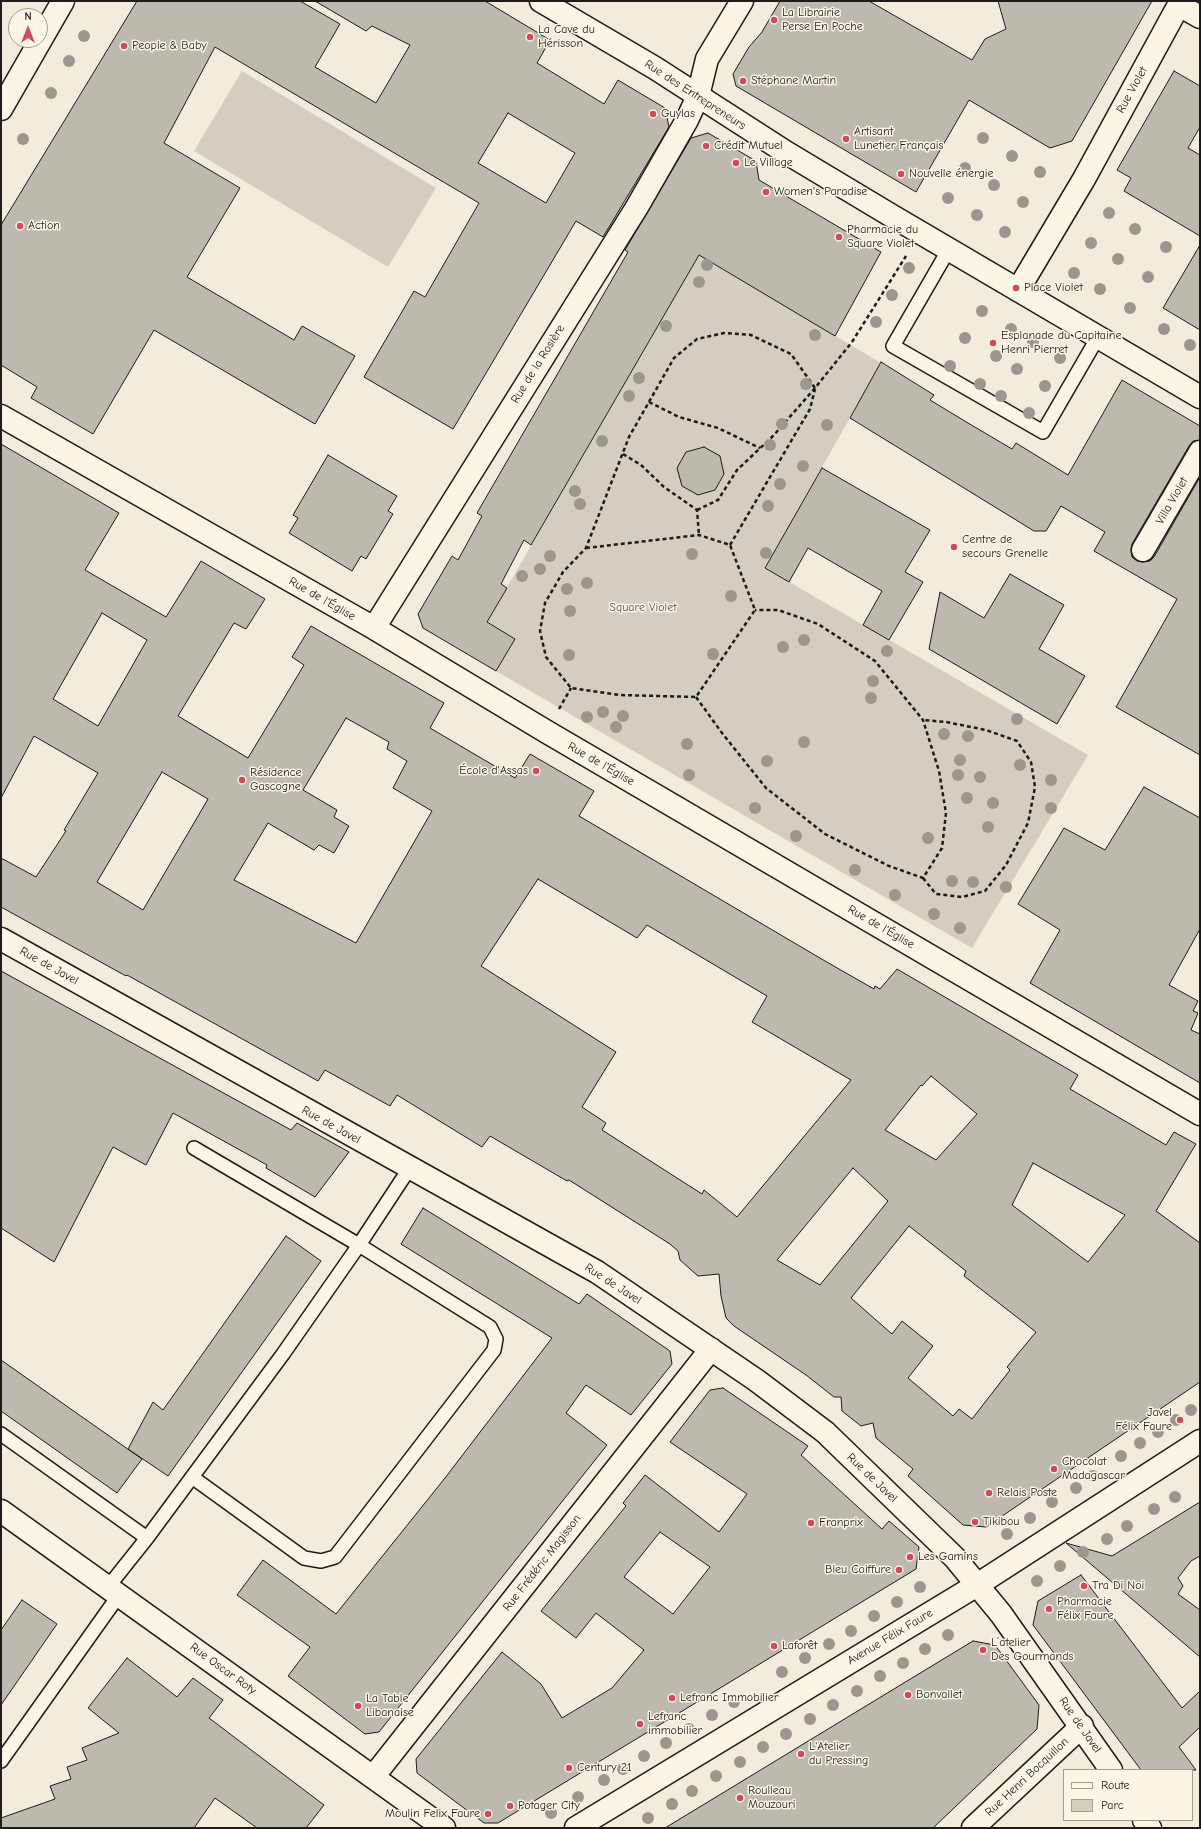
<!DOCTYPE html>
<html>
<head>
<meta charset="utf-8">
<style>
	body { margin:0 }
	#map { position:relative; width:1201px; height:1829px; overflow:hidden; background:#f3ecdd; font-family:"Comic Neue",sans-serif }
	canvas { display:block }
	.frame { position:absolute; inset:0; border:2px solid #1c1c1c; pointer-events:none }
	.legend { position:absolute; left:1063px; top:1769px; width:130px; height:52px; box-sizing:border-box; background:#fcf5e5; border:1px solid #a29e95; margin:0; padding:5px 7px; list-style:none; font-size:12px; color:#1c1c1c }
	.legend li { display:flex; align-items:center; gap:8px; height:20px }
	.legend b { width:20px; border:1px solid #a29e95 }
	.north { position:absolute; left:8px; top:8px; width:40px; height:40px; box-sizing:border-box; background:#fcf5e5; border:1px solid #a29e95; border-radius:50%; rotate:0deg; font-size:11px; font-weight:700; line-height:16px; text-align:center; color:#1c1c1c }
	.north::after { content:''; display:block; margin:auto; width:14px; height:18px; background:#d1495b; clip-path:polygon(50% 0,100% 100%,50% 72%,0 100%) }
</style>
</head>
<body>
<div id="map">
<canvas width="1201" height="1829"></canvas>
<div class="frame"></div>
<ul class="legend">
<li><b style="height:5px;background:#fcf5e5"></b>Route</li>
<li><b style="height:11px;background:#d3cec1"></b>Parc</li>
</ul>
<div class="north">N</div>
</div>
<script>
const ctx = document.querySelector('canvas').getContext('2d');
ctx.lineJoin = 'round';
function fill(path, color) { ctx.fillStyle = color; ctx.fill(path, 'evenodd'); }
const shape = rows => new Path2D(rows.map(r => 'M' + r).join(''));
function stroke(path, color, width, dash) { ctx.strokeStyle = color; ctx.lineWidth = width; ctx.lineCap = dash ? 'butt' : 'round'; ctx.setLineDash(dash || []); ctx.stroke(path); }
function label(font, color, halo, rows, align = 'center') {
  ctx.font = font + ' "Comic Neue",sans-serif'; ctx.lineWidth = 3; ctx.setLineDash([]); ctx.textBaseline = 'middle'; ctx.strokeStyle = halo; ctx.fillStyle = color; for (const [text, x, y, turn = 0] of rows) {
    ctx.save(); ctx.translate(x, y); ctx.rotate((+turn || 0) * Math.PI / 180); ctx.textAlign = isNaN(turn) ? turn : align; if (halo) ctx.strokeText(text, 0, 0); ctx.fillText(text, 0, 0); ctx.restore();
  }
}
fill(shape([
	[242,71,436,188,388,267,194,151],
	[699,255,881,363,765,568,1088,755,972,948,496,671,515,639,487,622]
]), '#d3cec1');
const building = shape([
	[137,1,300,1,340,24,315,67,376,103,410,45,372,26,366,31,315,1,485,1,550,40,537,63,604,104,618,80,665,108,669,127,603,237,576,221,453,429,364,377,414,291,425,297,479,203,215,47,164,143,240,188,187,277,294,340,302,326,355,356,315,424,154,330,93,434,31,398,37,387,1,365,1,225,137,1],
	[508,113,575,153,546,203,478,163,508,113],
	[780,1,869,1,972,60,985,39,1006,29,998,1,1152,1,1072,141,1050,148,969,100,916,192,736,86,733,74,749,47,762,32,780,1],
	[1174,71,1200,86,1200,127,1188,148,1200,155,1200,236,1124,191,1131,178,1117,170,1174,71],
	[708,133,756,161,759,180,881,252,835,336,699,255,531,545,524,540,501,584,507,588,487,622,515,639,496,671,423,628,418,614,452,556,458,560,482,516,477,513,628,252,625,250,691,138,708,133],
	[1200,245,1200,330,1163,308,1200,245],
	[881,362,934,395,930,400,968,423,1012,449,1016,443,1068,475,1122,380,1200,426,1200,440,1193,441,1189,446,1132,544,1131,550,1132,557,1137,561,1143,562,1150,561,1154,557,1200,477,1200,755,1116,707,1177,599,1094,551,1105,532,1061,506,1046,531,1034,531,850,418,881,362],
	[1,444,119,513,85,570,166,617,201,561,265,599,246,629,234,623,178,716,248,758,304,665,292,657,311,626,444,703,430,728,515,778,530,754,594,791,579,816,825,961,874,989,875,986,880,989,897,969,1078,1075,1070,1089,1166,1145,1174,1132,1196,1144,1156,1211,1200,1243,1200,1382,986,1527,963,1525,908,1476,913,1469,876,1438,873,1423,861,1426,842,1411,841,1397,834,1397,806,1375,734,1326,726,1318,721,1296,719,1274,698,1276,680,1260,678,1251,670,1244,569,1180,567,1181,490,1136,482,1147,397,1095,390,1106,325,1070,318,1081,127,975,126,976,1,907,1,858,36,877,66,831,64,830,98,773,34,736,1,798,1,444],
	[102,613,147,640,98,726,53,699,102,613],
	[346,718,389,742,387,749,407,761,393,788,432,811,356,943,234,880,268,823,314,850,319,845,334,853,349,826,334,817,337,810,303,790,346,718],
	[162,772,208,799,143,910,97,882,162,772],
	[538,879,637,938,647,925,767,996,752,1022,851,1080,737,1217,704,1190,702,1194,602,1130,606,1123,582,1107,616,1052,481,966,538,879],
	[931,1076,977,1114,936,1160,885,1130,921,1085,922,1086,931,1076],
	[1033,1163,1125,1215,1088,1262,1012,1205,1033,1163],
	[853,1168,888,1201,820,1285,777,1260,853,1168],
	[909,1226,966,1271,964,1276,1036,1332,1007,1367,1010,1370,972,1419,959,1409,953,1416,908,1378,933,1346,902,1321,892,1334,851,1298,909,1226],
	[704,447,720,456,724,474,715,490,698,495,682,486,677,468,686,452,704,447],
	[328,455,397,496,388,511,393,514,366,559,361,556,352,571,289,533,298,518,293,515,328,455],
	[822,468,930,530,905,572,923,582,889,640,863,625,882,591,808,548,789,582,765,568,822,468],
	[1010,574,1064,605,1039,649,1085,676,1057,724,929,649,940,592,984,618,1010,574],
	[1144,787,1200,818,1200,929,1169,985,1198,1001,1193,1011,1198,1013,1191,1030,1200,1034,1200,1083,1030,983,1060,930,1018,904,1064,828,1105,850,1144,787],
	[1,971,291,1130,297,1123,349,1152,315,1197,266,1168,267,1165,173,1113,146,1165,113,1147,54,1262,1,1228,1,971],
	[423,1208,579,1304,587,1294,670,1351,672,1364,631,1415,586,1385,566,1413,607,1445,379,1732,365,1734,288,1676,310,1647,237,1595,263,1560,336,1614,445,1478,552,1338,401,1244,423,1208],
	[286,1236,321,1261,168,1476,128,1449,153,1402,163,1410,286,1236],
	[1,1360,142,1459,117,1493,1,1411,1,1360],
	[723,1388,808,1446,801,1455,882,1529,889,1521,919,1547,916,1569,498,1823,484,1823,417,1773,416,1759,502,1652,541,1684,562,1718,612,1688,644,1650,596,1613,576,1638,541,1611,626,1506,623,1503,645,1475,719,1532,747,1494,670,1442,710,1390,723,1388],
	[660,1532,710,1567,673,1614,624,1577,660,1532],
	[1200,1502,1200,1556,1191,1561,1178,1578,1183,1586,1178,1594,1200,1610,1200,1657,1066,1543,1112,1556,1200,1502],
	[1081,1575,1182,1708,1200,1691,1200,1727,1179,1747,1196,1770,1141,1770,1033,1625,1038,1601,1081,1575],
	[22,1600,57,1624,1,1705,1,1630,22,1600],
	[973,1641,995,1645,1039,1705,1037,1729,933,1828,665,1828,973,1641],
	[127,1658,177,1697,193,1678,223,1700,209,1718,324,1805,306,1828,257,1828,215,1798,194,1828,1,1828,1,1818,55,1799,50,1786,71,1779,67,1767,87,1760,82,1748,119,1733,88,1708,127,1658]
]);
fill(building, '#beb9ae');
stroke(building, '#1c1c1c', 1);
const lane = shape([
	[949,249,893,346,1043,432,1098,337],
	[1,1434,147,1538,283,1354,359,1245,409,1169],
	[192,1477,304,1558,321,1561,335,1557,494,1350,496,1339,490,1327,359,1245,194,1148],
	[108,1587,147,1538],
	[1,1761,119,1595]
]);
const street = shape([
	[1179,5,1200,17],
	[1,109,63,1],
	[1018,290,1084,179,1181,1],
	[1,416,374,628,547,732,1200,1114],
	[1143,550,1200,452],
	[374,628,637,207,687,120,698,96,707,59,742,1],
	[1,939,597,1272,756,1380,825,1432,955,1558,1001,1614,1111,1770],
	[1,1511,444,1828],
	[373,1777,711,1349],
	[1144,1820,1150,1828],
	[973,1828,1082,1726]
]);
const secondary = shape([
	[541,1,655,68,787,153,892,216,1200,397],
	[576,1828,977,1585,1200,1441]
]);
stroke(lane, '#1c1c1c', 16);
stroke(street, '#1c1c1c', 25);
stroke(secondary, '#1c1c1c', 25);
stroke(shape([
	[649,402,679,417,718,428,760,448],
	[623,454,641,465,664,487,697,510,699,535],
	[697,510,718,500,737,470,774,435,815,388,852,342,906,256],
	[730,545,810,409,815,389],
	[586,548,699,535,730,545,755,610,696,697,620,695,571,688,546,657,540,631,545,603,563,572,586,548,629,437,674,358,697,339,724,333,751,335,791,354,815,388],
	[696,697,722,733,766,788,825,834,889,866,923,878,942,848,946,813,939,771,923,720,875,661,818,624,778,610,755,610],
	[559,709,571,688],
	[923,878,936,894,962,897,985,891,1006,865,1028,823,1035,787,1031,762,1017,741,986,730,946,722,923,720]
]), '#1c1c1c', 2.5, [4, 3]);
stroke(lane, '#fcf5e5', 13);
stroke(street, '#fcf5e5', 22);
stroke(secondary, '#fcf5e5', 22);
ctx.fillStyle = '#9b978e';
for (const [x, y] of [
	[84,36],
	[69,61],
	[51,93],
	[983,138],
	[23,139],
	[1012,156],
	[965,168],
	[1040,172],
	[994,185],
	[948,198],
	[1023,202],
	[1109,213],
	[977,215],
	[1135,229],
	[1005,232],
	[1091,243],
	[1166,247],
	[1118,259],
	[707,265],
	[909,268],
	[1074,273],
	[1148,277],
	[699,282],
	[1100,289],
	[892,295],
	[1130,308],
	[982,311],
	[876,322],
	[666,326],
	[1011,329],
	[1164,329],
	[815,335],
	[965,338],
	[1033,342],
	[1190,345],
	[996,356],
	[1060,358],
	[950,366],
	[1017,369],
	[639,378],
	[806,384],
	[980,384],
	[1045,386],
	[629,396],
	[1001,396],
	[1029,413],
	[782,424],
	[827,425],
	[602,441],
	[770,445],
	[803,466],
	[780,484],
	[575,491],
	[580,504],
	[768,506],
	[766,553],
	[692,554],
	[550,556],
	[540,569],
	[522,576],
	[587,583],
	[567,589],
	[731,596],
	[570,611],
	[804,640],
	[783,647],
	[887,651],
	[713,654],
	[569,655],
	[873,681],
	[871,698],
	[603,712],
	[623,716],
	[587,717],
	[1017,719],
	[616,727],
	[944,734],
	[968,736],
	[804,742],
	[687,744],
	[960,760],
	[767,761],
	[1020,765],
	[689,775],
	[958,775],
	[980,777],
	[1051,780],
	[967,798],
	[993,803],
	[755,808],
	[1051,808],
	[988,827],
	[796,836],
	[928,838],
	[855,870],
	[952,881],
	[973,882],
	[1006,887],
	[895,895],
	[934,914],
	[960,928],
	[1191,1410],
	[1176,1420],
	[1158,1432],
	[1140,1443],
	[1121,1456],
	[1093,1476],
	[1076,1488],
	[1175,1497],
	[1052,1502],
	[1154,1509],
	[1030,1518],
	[1127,1526],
	[1007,1534],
	[1107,1539],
	[1083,1552],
	[1060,1566],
	[1037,1581],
	[920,1587],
	[897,1602],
	[874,1616],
	[851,1631],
	[948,1635],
	[829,1644],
	[925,1649],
	[805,1658],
	[903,1663],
	[782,1672],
	[880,1676],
	[857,1691],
	[734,1702],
	[833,1705],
	[712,1715],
	[810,1719],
	[689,1729],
	[786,1734],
	[666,1743],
	[763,1747],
	[644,1756],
	[740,1762],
	[623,1769],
	[716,1776],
	[604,1780],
	[692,1791],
	[578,1797],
	[672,1804],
	[551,1813],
	[648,1818]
]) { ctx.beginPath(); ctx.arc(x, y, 6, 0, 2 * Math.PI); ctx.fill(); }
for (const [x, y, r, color] of [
	[774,20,4,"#d1495b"],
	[530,37,4,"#d1495b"],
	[124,46,4,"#d1495b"],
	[743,81,4,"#d1495b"],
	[653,114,4,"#d1495b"],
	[846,139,4,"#d1495b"],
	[706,146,4,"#d1495b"],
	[736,163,4,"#d1495b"],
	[901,174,4,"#d1495b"],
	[766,192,4,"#d1495b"],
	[20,226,4,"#d1495b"],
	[839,237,4,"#d1495b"],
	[1016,288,4,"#d1495b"],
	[993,343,4,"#d1495b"],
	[954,547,4,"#d1495b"],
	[536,771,4,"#d1495b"],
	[242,780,4,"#d1495b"],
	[1180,1420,4,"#d1495b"],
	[1054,1469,4,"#d1495b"],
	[989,1493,4,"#d1495b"],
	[975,1522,4,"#d1495b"],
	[811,1523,4,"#d1495b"],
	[910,1557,4,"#d1495b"],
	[899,1570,4,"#d1495b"],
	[1084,1586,4,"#d1495b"],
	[1049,1609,4,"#d1495b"],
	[774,1646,4,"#d1495b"],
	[983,1650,4,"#d1495b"],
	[908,1695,4,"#d1495b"],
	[672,1698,4,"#d1495b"],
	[358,1706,4,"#d1495b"],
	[640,1724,4,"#d1495b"],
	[801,1754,4,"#d1495b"],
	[569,1768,4,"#d1495b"],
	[740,1798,4,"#d1495b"],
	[510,1806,4,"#d1495b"],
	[488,1814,4,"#d1495b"]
]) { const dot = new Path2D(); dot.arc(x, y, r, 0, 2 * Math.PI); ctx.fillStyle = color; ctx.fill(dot); stroke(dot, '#fcf5e5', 1.5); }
label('12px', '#1c1c1c', '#fcf5e5', [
	["La Librairie",782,13],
	["Perse En Poche",782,27],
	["La Cave du",538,30],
	["Hérisson",538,44],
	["People & Baby",132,46],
	["Stéphane Martin",751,81],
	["Guylas",661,114],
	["Artisant",854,132],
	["Lunetier Français",854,146],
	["Crédit Mutuel",714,146],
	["Le Village",744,163],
	["Nouvelle énergie",909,174],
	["Women's Paradise",774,192],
	["Action",28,226],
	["Pharmacie du",847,230],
	["Square Violet",847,244],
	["Place Violet",1024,288],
	["Esplanade du Capitaine",1001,336],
	["Henri Pierret",1001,350],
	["Centre de",962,540],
	["secours Grenelle",962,554],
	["École d'Assas",528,771,"right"],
	["Résidence",250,773],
	["Gascogne",250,787],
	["Javel",1172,1413,"right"],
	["Félix Faure",1172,1427,"right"],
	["Chocolat",1062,1462],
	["Madagascar",1062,1476],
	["Relais Poste",997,1493],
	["Tikibou",983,1522],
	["Franprix",819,1523],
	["Les Gamins",918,1557],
	["Bleu Coiffure",891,1570,"right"],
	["Tra Di Noi",1092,1586],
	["Pharmacie",1057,1602],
	["Félix Faure",1057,1616],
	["L’atelier",991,1643],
	["Des Gourmands",991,1657],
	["Laforêt",782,1646],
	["Bonvallet",916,1695],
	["Lefranc Immobilier",680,1698],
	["La Table",366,1699],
	["Libanaise",366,1713],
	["Lefranc",648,1717],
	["immobilier",648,1731],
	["L'Atelier",809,1747],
	["du Pressing",809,1761],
	["Century 21",577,1768],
	["Roulleau",748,1791],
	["Mouzouri",748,1805],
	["Potager City",518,1806],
	["Moulin Felix Faure",480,1814,"right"]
], 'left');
label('12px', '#1c1c1c', '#fcf5e5', [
	["Rue Violet",1132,90,-61],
	["Rue des Entrepreneurs",695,95,33],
	["Rue de la Rosière",538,364,-58],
	["Villa Violet",1172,501,-60],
	["Rue de l'Église",322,599,30],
	["Rue de l'Église",601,764,30],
	["Rue de l'Église",881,927,30],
	["Rue de Javel",49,966,29],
	["Rue de Javel",331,1125,29],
	["Rue de Javel",613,1284,33],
	["Rue de Javel",872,1478,44],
	["Rue Frédéric Magisson",542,1563,-52],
	["Avenue Félix Faure",890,1637,-31],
	["Rue Oscar Roty",223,1669,36],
	["Rue de Javel",1080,1725,55],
	["Rue Henri Bocquillon",1027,1777,-43]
]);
label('12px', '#53514e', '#fcf5e5', [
	["Square Violet",643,608]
]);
</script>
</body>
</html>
